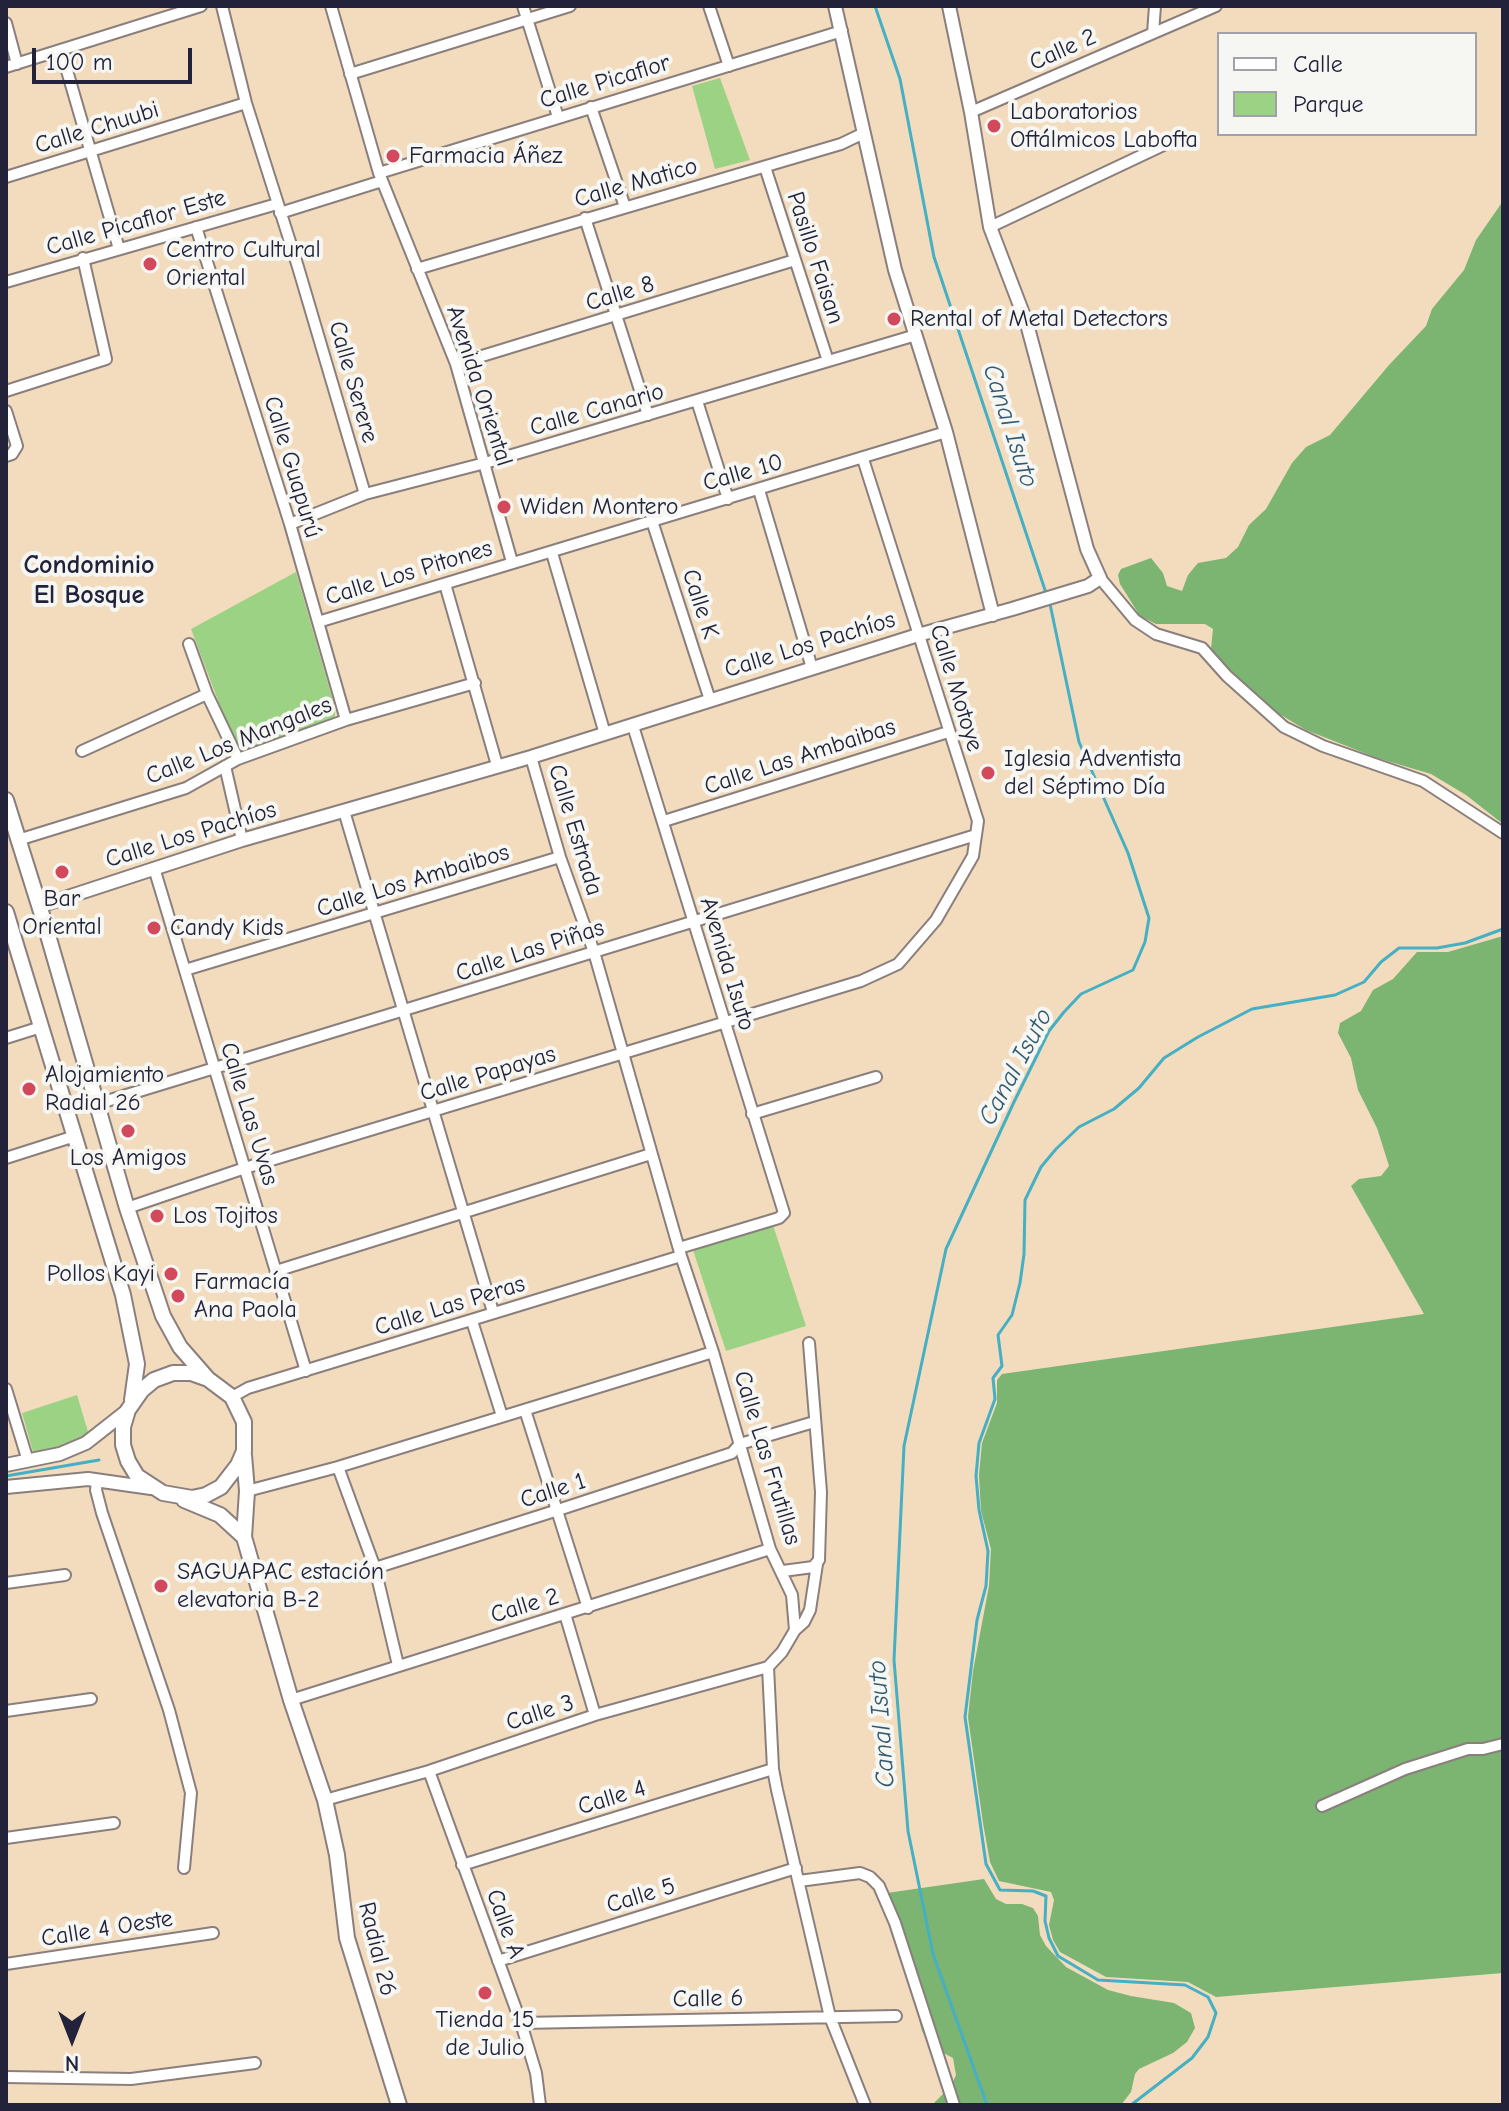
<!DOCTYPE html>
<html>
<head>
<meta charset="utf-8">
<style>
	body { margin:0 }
	#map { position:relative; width:1509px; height:2111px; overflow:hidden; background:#f3dcbe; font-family:"Comic Neue",sans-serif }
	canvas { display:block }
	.frame { position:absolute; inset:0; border:8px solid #22223b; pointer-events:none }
	.legend { position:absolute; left:1217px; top:32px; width:260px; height:104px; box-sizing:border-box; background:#f6f6f2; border:2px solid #a1a1a9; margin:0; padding:10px 14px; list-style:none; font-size:24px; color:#22223b }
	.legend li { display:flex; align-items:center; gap:16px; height:40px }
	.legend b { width:40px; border:2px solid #a1a1a9 }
	.north { position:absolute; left:32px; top:1999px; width:80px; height:80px; -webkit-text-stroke:6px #f6f6f2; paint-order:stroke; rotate:180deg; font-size:22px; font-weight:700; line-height:32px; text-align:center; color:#22223b }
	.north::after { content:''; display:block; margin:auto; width:28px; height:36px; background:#22223b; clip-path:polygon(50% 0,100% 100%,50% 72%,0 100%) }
	.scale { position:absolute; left:32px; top:48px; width:160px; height:36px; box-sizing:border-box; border:4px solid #22223b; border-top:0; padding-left:10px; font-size:24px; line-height:28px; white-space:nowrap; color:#22223b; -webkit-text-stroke:6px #f6f6f2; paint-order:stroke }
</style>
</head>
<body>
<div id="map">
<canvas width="1509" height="2111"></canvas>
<div class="frame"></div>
<ul class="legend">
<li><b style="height:10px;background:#fff"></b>Calle</li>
<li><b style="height:22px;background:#9bd284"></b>Parque</li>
</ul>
<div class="north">N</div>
<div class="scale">100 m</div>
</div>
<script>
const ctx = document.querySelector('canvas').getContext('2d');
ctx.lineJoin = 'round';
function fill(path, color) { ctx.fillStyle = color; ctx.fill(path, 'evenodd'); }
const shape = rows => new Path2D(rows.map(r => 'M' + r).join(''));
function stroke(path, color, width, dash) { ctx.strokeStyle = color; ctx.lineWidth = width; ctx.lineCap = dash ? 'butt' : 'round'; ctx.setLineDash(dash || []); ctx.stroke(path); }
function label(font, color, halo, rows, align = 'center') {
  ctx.font = font + ' "Comic Neue",sans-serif'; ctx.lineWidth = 8; ctx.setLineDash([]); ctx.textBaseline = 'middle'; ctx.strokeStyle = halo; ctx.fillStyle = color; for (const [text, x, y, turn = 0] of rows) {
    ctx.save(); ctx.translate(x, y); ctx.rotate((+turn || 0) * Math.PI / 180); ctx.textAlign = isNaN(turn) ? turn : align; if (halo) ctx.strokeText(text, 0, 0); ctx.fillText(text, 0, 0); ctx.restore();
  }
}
fill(shape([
	[720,78,750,160,715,169,692,86],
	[296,572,335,708,335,716,331,722,243,751,239,750,236,748,191,629],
	[772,1222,806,1326,726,1351,692,1247],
	[77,1395,89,1435,78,1441,34,1455,22,1413]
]), '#9bd284');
fill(shape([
	[1503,201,1503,824,1466,795,1431,774,1377,758,1306,730,1271,709,1241,683,1211,649,1213,629,1205,624,1156,624,1140,616,1120,584,1118,575,1121,569,1151,558,1163,573,1167,586,1182,591,1188,575,1198,563,1226,558,1238,547,1249,525,1266,509,1292,463,1306,447,1330,435,1389,365,1426,326,1432,309,1464,270,1476,240],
	[1503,936,1503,1973,1216,1997,1188,1982,1106,1977,1060,1952,1053,1940,1049,1925,1054,1900,1051,1892,999,1881,990,1862,983,1823,968,1717,973,1671,989,1586,991,1549,981,1511,979,1475,982,1443,997,1403,997,1380,1002,1374,1424,1314,1351,1186,1359,1179,1381,1176,1389,1166,1377,1128,1358,1090,1351,1058,1338,1033,1340,1023,1361,1011,1373,990,1393,979,1417,952,1448,952],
	[984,1879,996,1899,1006,1904,1022,1904,1033,1908,1038,1916,1040,1935,1046,1946,1066,1967,1108,1990,1131,1996,1174,2003,1191,2013,1195,2028,1187,2042,1173,2053,1139,2069,1135,2074,1131,2092,1121,2105,932,2105,951,2086,956,2075,953,2058,930,2046,922,2031,887,1893]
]), '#7cb472');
stroke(shape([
	[875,6,900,79,934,257,1047,596],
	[6,1476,99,1460],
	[987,2105,933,1954,908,1831,894,1660,904,1446,946,1249,1014,1102,1049,1031,1064,1012,1081,994,1133,970,1145,942,1149,918,1128,853,1079,742,1050,604],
	[1131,2105,1192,2058,1208,2037,1216,2013,1208,1997,1185,1985,1098,1980,1058,1956,1049,1938,1045,1921,1046,1896,1033,1891,1000,1890,986,1864,965,1717,977,1620,986,1586,988,1551,979,1510,976,1476,979,1443,995,1399,993,1378,1002,1366,998,1335,1012,1315,1020,1283,1024,1254,1025,1200,1041,1167,1056,1149,1079,1127,1114,1109,1139,1088,1164,1058,1198,1037,1252,1009,1335,995,1364,982,1381,962,1399,948,1437,948,1465,943,1503,929]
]), '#45afc3', 3);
const minor = shape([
	[222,6,246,103,298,267,365,494],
	[331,6,379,173,456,364,512,562],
	[523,6,558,117],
	[709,6,729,66],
	[6,23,17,64],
	[1153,33,1155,6],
	[61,50,119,249],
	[6,67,201,6],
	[350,74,570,6],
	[591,107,625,207],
	[971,112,1216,6],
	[765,167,828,361],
	[379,173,842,31],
	[6,177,246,103],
	[280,213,382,181],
	[585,218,648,415],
	[196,227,290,524,346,720],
	[990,227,1170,142],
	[417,269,841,144,864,133],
	[6,282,277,204],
	[456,364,795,260],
	[6,391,106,359,83,258],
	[697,401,728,499],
	[6,411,17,446,12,454,6,456],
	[759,490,812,668],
	[652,521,710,700],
	[290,524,365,494,485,463,916,335],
	[552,553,605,734],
	[1100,578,1135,620,1156,634,1202,648,1227,676,1284,727,1323,746,1423,781,1503,833],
	[445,584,497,765],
	[318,622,946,432],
	[189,644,207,694,238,759],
	[633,726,784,1213,779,1218,679,1248],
	[82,751,207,694],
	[531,757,560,857,594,952,681,1256,713,1352,770,1549,792,1595,795,1630,782,1652,768,1667],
	[225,766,242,840],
	[344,811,493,1312],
	[664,821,948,732],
	[18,840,186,788,238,759,346,720,475,683],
	[154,868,306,1371],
	[185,970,560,857],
	[6,1038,41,1027],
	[97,1104,976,835],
	[752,1114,876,1077],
	[6,1158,75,1136],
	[127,1208,245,1168,861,981,898,964,936,920,973,856,978,821,863,459],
	[276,1271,651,1154],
	[472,1321,502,1416],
	[6,1389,28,1461],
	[232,1397,248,1388,681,1256],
	[525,1410,588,1608],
	[338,1467,375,1568,398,1665],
	[97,1481,96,1490,102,1513,169,1710,191,1793,184,1868],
	[247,1491,338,1467,713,1352],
	[375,1568,558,1510,732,1453,740,1444,814,1422],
	[783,1571,813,1567,819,1560,821,1492,809,1343],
	[6,1583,65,1575],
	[565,1614,595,1715],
	[795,1630,804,1622,810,1610,817,1564],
	[768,1667,773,1769,777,1790,830,2017,865,2105],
	[291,1700,770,1549],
	[6,1711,91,1699],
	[429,1771,521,2023,536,2073,540,2105],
	[325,1800,429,1771,595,1715,768,1667],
	[1322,1806,1405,1769,1468,1749,1483,1749,1503,1744],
	[6,1838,114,1823],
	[462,1865,773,1769],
	[799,1881,860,1873,870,1877,879,1886,895,1923,954,2105],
	[498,1961,796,1868],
	[6,1964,213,1933],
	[521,2023,896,2016],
	[6,2077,131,2079,255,2063]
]);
const tertiary = shape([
	[835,6,895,270,946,432,993,615],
	[40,906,242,840,531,757,918,635,1012,609,1088,586,1100,578,1087,549,1027,324,990,227,971,112,949,6],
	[6,1465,60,1454,86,1443,128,1410],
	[6,1487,88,1479,151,1488]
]);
const secondary = shape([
	[6,800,43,918,127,1208,163,1316,180,1347,208,1379,232,1397,244,1422,244,1451,238,1465,221,1487,206,1495,192,1498,163,1493,137,1476,128,1461,123,1445,123,1427,128,1410,142,1390,154,1380,173,1373,191,1373,208,1379],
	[6,912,123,1295,137,1364,132,1400],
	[244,1455,247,1491,244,1537,291,1700,325,1800,337,1855,347,1938,399,2105],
	[184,1500,220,1515,244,1537]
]);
stroke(minor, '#8a7f7c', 14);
stroke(tertiary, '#8a7f7c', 16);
stroke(secondary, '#8a7f7c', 18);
stroke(minor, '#fff', 10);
stroke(tertiary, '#fff', 12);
stroke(secondary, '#fff', 14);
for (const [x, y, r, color] of [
	[994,126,8,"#d1495b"],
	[393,156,8,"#d1495b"],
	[150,264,8,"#d1495b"],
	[894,319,8,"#d1495b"],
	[504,507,8,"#d1495b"],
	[988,773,8,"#d1495b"],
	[62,872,8,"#d1495b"],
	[154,928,8,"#d1495b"],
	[29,1089,8,"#d1495b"],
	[128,1131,8,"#d1495b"],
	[157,1216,8,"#d1495b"],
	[171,1274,8,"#d1495b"],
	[178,1296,8,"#d1495b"],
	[161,1586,8,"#d1495b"],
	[485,1993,8,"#d1495b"]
]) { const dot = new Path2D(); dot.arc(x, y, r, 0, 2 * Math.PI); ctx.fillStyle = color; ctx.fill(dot); stroke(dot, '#f6f6f2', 3); }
label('24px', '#22223b', '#f6f6f2', [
	["Calle 2",1063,50,-24],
	["Calle Picaflor",605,82,-17],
	["Calle Chuubi",97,128,-17],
	["Calle Matico",636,183,-16],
	["Calle Picaflor Este",136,223,-16],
	["Pasillo Faisan",815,258,72],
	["Calle 8",620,294,-17],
	["Calle Serere",353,382,74],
	["Avenida Oriental",479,386,72],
	["Calle Canario",597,410,-16],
	["Calle Guapurú",292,467,73],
	["Calle 10",743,473,-16],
	["Calle Los Pitones",409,573,-17],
	["Calle K",700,604,72],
	["Calle Los Pachíos",810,645,-17],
	["Calle Motoye",956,688,73],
	["Calle Los Mangales",239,741,-22],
	["Calle Las Ambaibas",800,757,-18],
	["Calle Estrada",575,830,73],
	["Calle Los Pachíos",191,835,-17],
	["Calle Los Ambaibos",413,881,-17],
	["Calle Las Piñas",530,951,-18],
	["Avenida Isuto",727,964,73],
	["Calle Papayas",488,1074,-17],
	["Calle Las Uvas",249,1114,73],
	["Calle Las Peras",450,1306,-17],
	["Calle Las Frutillas",767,1458,73],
	["Calle 1",553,1491,-18],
	["Calle 2",525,1606,-17],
	["Calle 3",540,1713,-18],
	["Calle 4",612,1798,-17],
	["Calle 5",641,1896,-17],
	["Calle A",505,1924,70],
	["Calle 4 Oeste",107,1929,-9],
	["Radial 26",377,1949,76],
	["Calle 6",708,1999,-1]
]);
label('24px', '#22223b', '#f6f6f2', [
	["Laboratorios",1010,112],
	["Oftálmicos Labofta",1010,140],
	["Farmacia Áñez",409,156],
	["Centro Cultural",166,250],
	["Oriental",166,278],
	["Rental of Metal Detectors",910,319],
	["Widen Montero",520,507],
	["Iglesia Adventista",1004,759],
	["del Séptimo Día",1004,787],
	["Bar",62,899,"center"],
	["Oriental",62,927,"center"],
	["Candy Kids",170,928],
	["Alojamiento",45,1075],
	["Radial 26",45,1103],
	["Los Amigos",128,1158,"center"],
	["Los Tojitos",173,1216],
	["Pollos Kayi",155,1274,"right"],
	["Farmacía",194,1282],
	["Ana Paola",194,1310],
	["SAGUAPAC estación",177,1572],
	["elevatoria B-2",177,1600],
	["Tienda 15",485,2020,"center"],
	["de Julio",485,2048,"center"]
], 'left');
label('italic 26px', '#305a71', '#f6f6f2', [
	["Canal Isuto",1010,426,72],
	["Canal Isuto",1016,1067,-62],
	["Canal Isuto",882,1724,-94]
]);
label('bold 26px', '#22223b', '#f6f6f2', [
	["Condominio",89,566],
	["El Bosque",89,596]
]);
</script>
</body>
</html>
